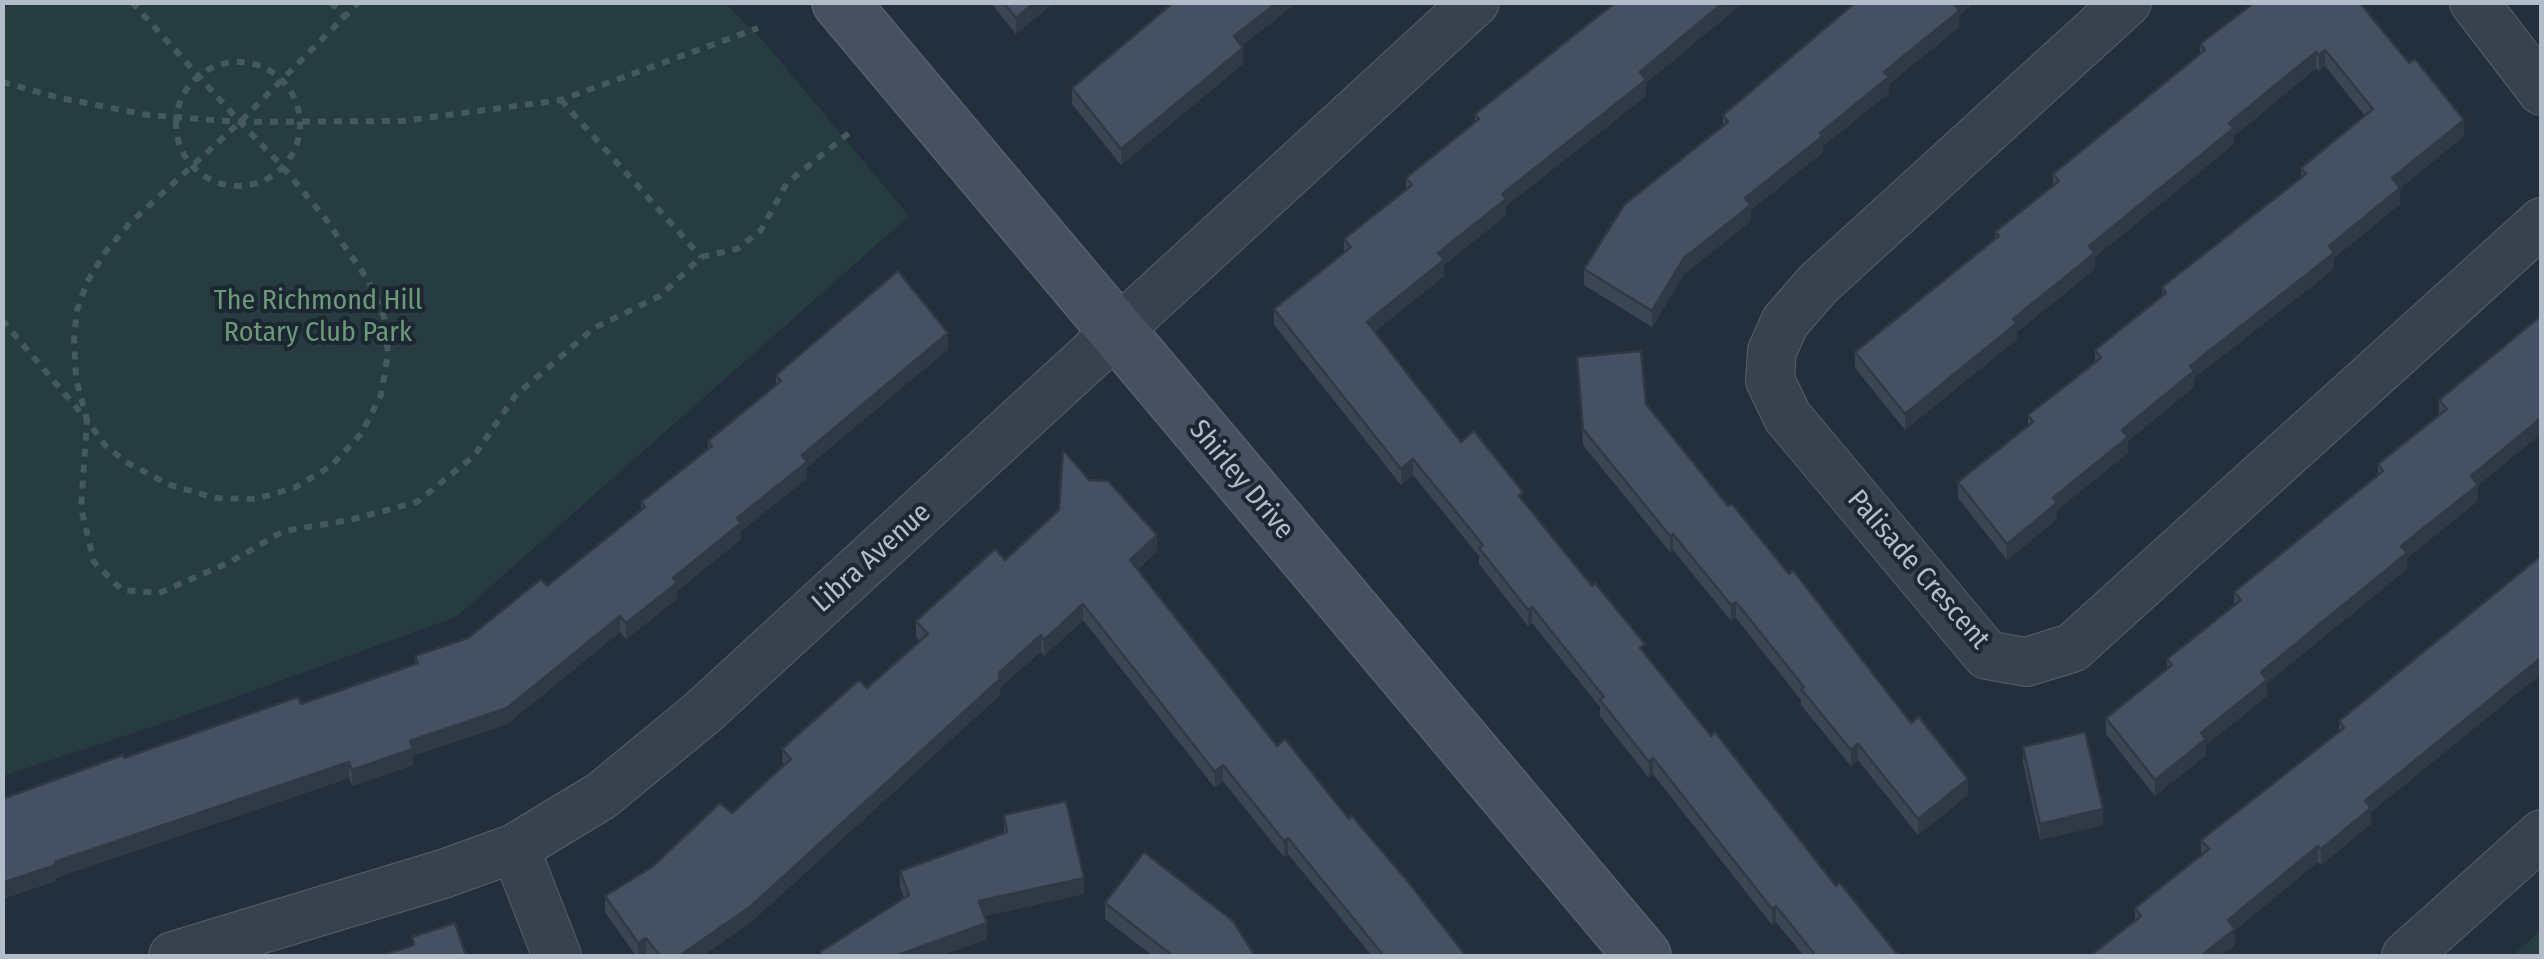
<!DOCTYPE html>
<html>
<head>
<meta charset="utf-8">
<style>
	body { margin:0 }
	#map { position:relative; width:2544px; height:959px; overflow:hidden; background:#242f3e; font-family:"Fira Sans Condensed",sans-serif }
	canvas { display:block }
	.frame { position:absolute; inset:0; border:5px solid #b4bcc9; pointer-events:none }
</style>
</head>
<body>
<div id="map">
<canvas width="2544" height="959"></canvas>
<div class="frame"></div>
</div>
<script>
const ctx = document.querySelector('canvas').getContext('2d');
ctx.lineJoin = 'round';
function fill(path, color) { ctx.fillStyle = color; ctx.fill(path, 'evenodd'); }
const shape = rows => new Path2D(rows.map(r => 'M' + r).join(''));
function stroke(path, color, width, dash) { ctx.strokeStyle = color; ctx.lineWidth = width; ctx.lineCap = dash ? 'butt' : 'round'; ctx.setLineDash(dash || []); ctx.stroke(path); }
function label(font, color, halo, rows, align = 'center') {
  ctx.font = font + ' "Fira Sans Condensed",sans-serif'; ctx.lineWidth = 8; ctx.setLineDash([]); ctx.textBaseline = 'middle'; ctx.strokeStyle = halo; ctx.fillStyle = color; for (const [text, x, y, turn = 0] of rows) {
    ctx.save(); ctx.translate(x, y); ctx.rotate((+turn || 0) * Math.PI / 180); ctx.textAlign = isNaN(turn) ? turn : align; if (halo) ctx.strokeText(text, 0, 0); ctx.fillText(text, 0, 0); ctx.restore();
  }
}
fill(shape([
	[2,3,725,3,765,43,909,216,456,617,178,718,3,776],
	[2541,930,2541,956,2512,956]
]), '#263c3f');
const street = shape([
	[2127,2,1818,284,1785,322,1772,351,1770,380,1787,416,1987,655,2026,662,2072,648,2542,222],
	[2474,2,2542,91],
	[515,848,557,956],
	[173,956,443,874,515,848,601,796,702,713,1475,2],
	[2406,956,2542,834]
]);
const secondary = shape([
	[840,2,1643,956]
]);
stroke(street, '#565f6c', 50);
stroke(secondary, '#565f6c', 58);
stroke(shape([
	[132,2,240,122,282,166,325,218,368,280,384,317,388,353,381,395,361,434,331,466,294,488,255,499,215,498,170,485,126,462,105,445,87,420,76,378,74,339,77,310,87,282,106,251,130,223,240,122,359,2],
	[331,2,345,18],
	'176 124a62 62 0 1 1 124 0a62 62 0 1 1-124 0Z',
	[2,82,60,98,148,115,240,122,402,121,561,100,758,28],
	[561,100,701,257],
	[2,320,87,420,81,508,94,562,122,590,159,593,228,563,284,531,350,520,417,502,474,456,515,396,594,328,660,296,701,257,737,249,761,230,787,183,849,133]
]), '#44595c', 6, [8, 8]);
stroke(street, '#38414e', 48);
stroke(secondary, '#465061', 55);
fill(shape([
	[990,2,1054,2,1016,34],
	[1616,2,1744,2,1646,83,1646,96,1506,206,1506,215,1444,265,1444,276,1374,332,1461,442,1523,501,1711,736,1836,886,1899,956,1804,956,1776,922,1772,925,1653,774,1649,778,1600,716,1600,707,1532,623,1528,626,1479,564,1479,556,1413,475,1401,485,1274,325,1274,309,1344,253,1344,239,1406,189,1406,178,1475,122,1475,114],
	[1856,2,1975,2,1959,15,1959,27,1889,84,1889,93,1823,146,1823,152,1751,210,1751,221,1684,274,1652,327,1584,285,1584,269,1723,126,1723,115],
	[2255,2,2464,136,2400,188,2400,204,2334,258,2334,269,2194,378,2194,387,2128,441,2128,453,2057,510,2057,519,2007,560,1958,498,1958,482,2028,426,2028,415,2095,363,2095,350,2162,296,2162,287,2301,178,2301,168,2365,116,2325,66,2319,71,2316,68,2234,136,2234,144,2095,257,2095,269,2017,332,2017,339,1905,430,1855,368,1855,352,1995,239,1995,232,2053,186,2053,174,2200,54,2200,44],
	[1242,46,1243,64,1121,165,1072,104,1072,88],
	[2542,315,2478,486,2478,501,2407,558,2407,569,2267,683,2267,696,2206,745,2206,755,2155,796,2106,734,2106,718,2167,669,2167,659,2234,605,2234,592,2378,475,2378,464,2439,415,2439,400],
	[948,349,807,467,807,478,741,531,741,539,677,591,677,599,626,639,620,632,507,724,413,756,413,765,352,786,349,778,56,878,56,881,2,899,2,799,124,758,301,704,415,664,415,656,468,638,547,586,641,510,641,502,708,449,708,441,776,385,776,375],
	[1577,357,1646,404,1728,506,1968,795,1918,835,1858,760,1851,766,1801,705,1801,700,1736,618,1731,621,1673,550,1670,552,1583,445],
	[1089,480,1157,551,1137,570,1277,746,1349,819,1466,956,1372,956,1288,854,1284,857,1223,781,1215,788,1083,620,1044,656,1041,651,1000,688,1000,695,750,923,702,956,649,956,646,954,642,956,636,956,605,912,605,896,652,867,732,813,783,766,782,749,867,688,920,641,916,637,916,621,1005,560],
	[2542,555,2542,673,2371,812,2371,824,2321,865,2318,862,2235,930,2235,945,2221,956,2090,956,2135,921,2135,908,2201,855,2201,840,2339,733,2339,721],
	[2023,747,2103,825,2040,840,2023,763],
	[1004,815,1084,894,985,916,987,939,939,956,820,956,820,952,904,898,900,887,900,871,1004,833],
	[1105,903,1255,956,1153,956,1105,919]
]), '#3b4654');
fill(shape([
	[1035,2,1054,2,1016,34,1016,18],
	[1278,2,1298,2,1234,52,1234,36],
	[1724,2,1744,2,1646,83,1646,96,1506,206,1506,215,1444,265,1444,276,1367,338,1367,322,1438,253,1502,194,1640,72],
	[1956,2,1975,2,1959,15,1959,27,1889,84,1889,93,1823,146,1823,152,1751,210,1751,221,1684,274,1652,327,1652,311,1684,258,1745,198,1820,133],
	[1243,48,1243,64,1121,165,1121,149],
	[2325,50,2325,66,2319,71,2319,55],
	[2316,52,2316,68,2234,136,2234,144,2095,257,2095,269,2017,332,2017,339,1905,430,1905,414,2013,319,2089,246,2229,123],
	[2464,120,2464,136,2392,194,2392,178],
	[2400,188,2400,204,2334,258,2334,269,2194,378,2194,387,2128,441,2128,453,2057,510,2057,519,2007,560,2007,544,2122,430,2190,366,2329,246],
	[948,333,948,349,807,467,807,478,741,531,741,539,677,591,677,599,626,639,626,623,802,455],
	[2542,417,2542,433,2478,486,2478,501,2407,558,2407,569,2267,683,2267,696,2206,745,2206,755,2155,796,2155,780,2261,672,2401,546,2471,476],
	[1413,459,1413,475,1401,485,1401,469],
	[1673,534,1673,550,1670,552,1670,536],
	[1157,535,1157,551,1130,576,1130,560],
	[1736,602,1736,618,1731,621,1731,605],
	[1083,604,1083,620,1044,656,1044,640],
	[1532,607,1532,623,1528,626,1528,610],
	[620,616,620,632,507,724,413,756,413,765,352,786,352,770,410,741],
	[1041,635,1041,651,1000,688,1000,695,750,923,702,956,679,956],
	[2542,657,2542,673,2371,812,2371,824,2321,865,2321,849,2365,801],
	[1858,744,1858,760,1851,766,1851,750],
	[1653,758,1653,774,1649,778,1649,762],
	[349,762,349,778,56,878,56,881,2,899,2,883,55,862],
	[1223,765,1223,781,1215,788,1215,772],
	[1968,779,1968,795,1918,835,1918,819],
	[2103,809,2103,825,2040,840,2040,824],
	[1288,838,1288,854,1284,857,1284,841],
	[2318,846,2318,862,2235,930,2235,945,2221,956,2201,956,2228,920],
	[1084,878,1084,894,979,917,979,901],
	[1776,906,1776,922,1772,925,1772,909],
	[987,923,987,939,939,956,898,956],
	[646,938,646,954,642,956,638,956,638,943]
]), '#303945');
const building = shape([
	[1003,2,1035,2,1016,18,1003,2],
	[1174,2,1278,2,1234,36,1243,48,1121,149,1072,88,1174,2],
	[1616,2,1724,2,1640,72,1646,80,1502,194,1506,199,1438,253,1444,260,1367,322,1461,442,1474,431,1523,492,1519,496,1592,586,1595,583,1645,644,1640,648,1711,736,1715,732,1836,886,1839,882,1899,956,1816,956,1776,906,1772,909,1653,758,1649,762,1600,700,1604,697,1532,607,1528,610,1479,548,1483,545,1413,459,1401,469,1274,309,1351,247,1344,239,1412,185,1406,178,1479,119,1475,114,1616,2],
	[1856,2,1956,2,1954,4,1959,11,1884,72,1889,77,1820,133,1823,136,1745,198,1751,205,1684,258,1652,311,1584,269,1624,205,1728,122,1723,115,1856,2],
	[2255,2,2359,2,2409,63,2415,59,2464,120,2392,178,2400,188,2329,246,2334,253,2190,366,2194,371,2122,430,2128,437,2053,498,2057,503,2007,544,1958,482,2033,422,2028,415,2101,358,2095,350,2166,293,2162,287,2306,174,2301,168,2373,109,2325,50,2319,55,2316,52,2229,123,2234,128,2089,246,2095,253,2013,319,2017,323,1905,414,1855,352,1999,236,1995,232,2059,181,2053,174,2205,50,2200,44,2255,2],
	[898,271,948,333,802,455,807,462,737,518,741,523,673,578,677,583,626,623,620,616,507,708,410,741,413,749,352,770,349,762,55,862,56,865,2,883,2,799,123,755,124,758,298,697,301,704,418,663,415,656,468,638,541,579,547,586,645,507,641,502,712,446,708,441,781,381,776,375,898,271],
	[2542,315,2542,417,2471,476,2478,485,2401,546,2407,553,2261,672,2267,680,2201,733,2206,739,2155,780,2106,718,2172,665,2167,659,2241,600,2234,592,2383,471,2378,464,2447,409,2439,400,2542,315],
	[1641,351,1646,404,1728,506,1732,504,1789,574,1793,570,1911,723,1919,717,1968,779,1918,819,1858,744,1851,750,1801,689,1804,687,1736,602,1731,605,1673,534,1670,536,1583,429,1577,357,1641,351],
	[1063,450,1089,480,1108,481,1157,535,1130,560,1277,746,1285,739,1349,819,1352,816,1409,883,1466,956,1384,956,1288,838,1284,841,1223,765,1215,772,1083,604,1044,640,1041,635,999,673,1000,679,750,907,679,956,660,956,646,938,638,943,605,896,652,867,720,803,732,813,791,759,782,749,859,680,867,688,928,634,916,621,995,549,1005,560,1059,510,1063,450],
	[2542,555,2542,657,2365,801,2371,808,2321,849,2318,846,2228,920,2235,929,2201,956,2090,956,2141,916,2135,908,2209,849,2201,840,2344,728,2339,721,2542,555],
	[2085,732,2103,809,2040,824,2023,747,2085,732],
	[1066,801,1084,878,979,901,987,923,898,955,899,956,822,956,820,952,909,895,900,871,1007,832,1004,815,1066,801],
	[1144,852,1233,921,1255,956,1173,956,1105,903,1144,852],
	[455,923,466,956,379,956,414,945,412,937,455,923]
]);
fill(building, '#455162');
stroke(building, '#303945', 2.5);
label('28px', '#6b9a76', '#1d2633', [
	["The Richmond Hill",318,301],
	["Rotary Club Park",318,333]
]);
label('28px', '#b4bcc9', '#1d2633', [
	["Shirley Drive",1241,480,50],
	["Libra Avenue",872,558,-42],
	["Palisade Crescent",1918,570,49]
]);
</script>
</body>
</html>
